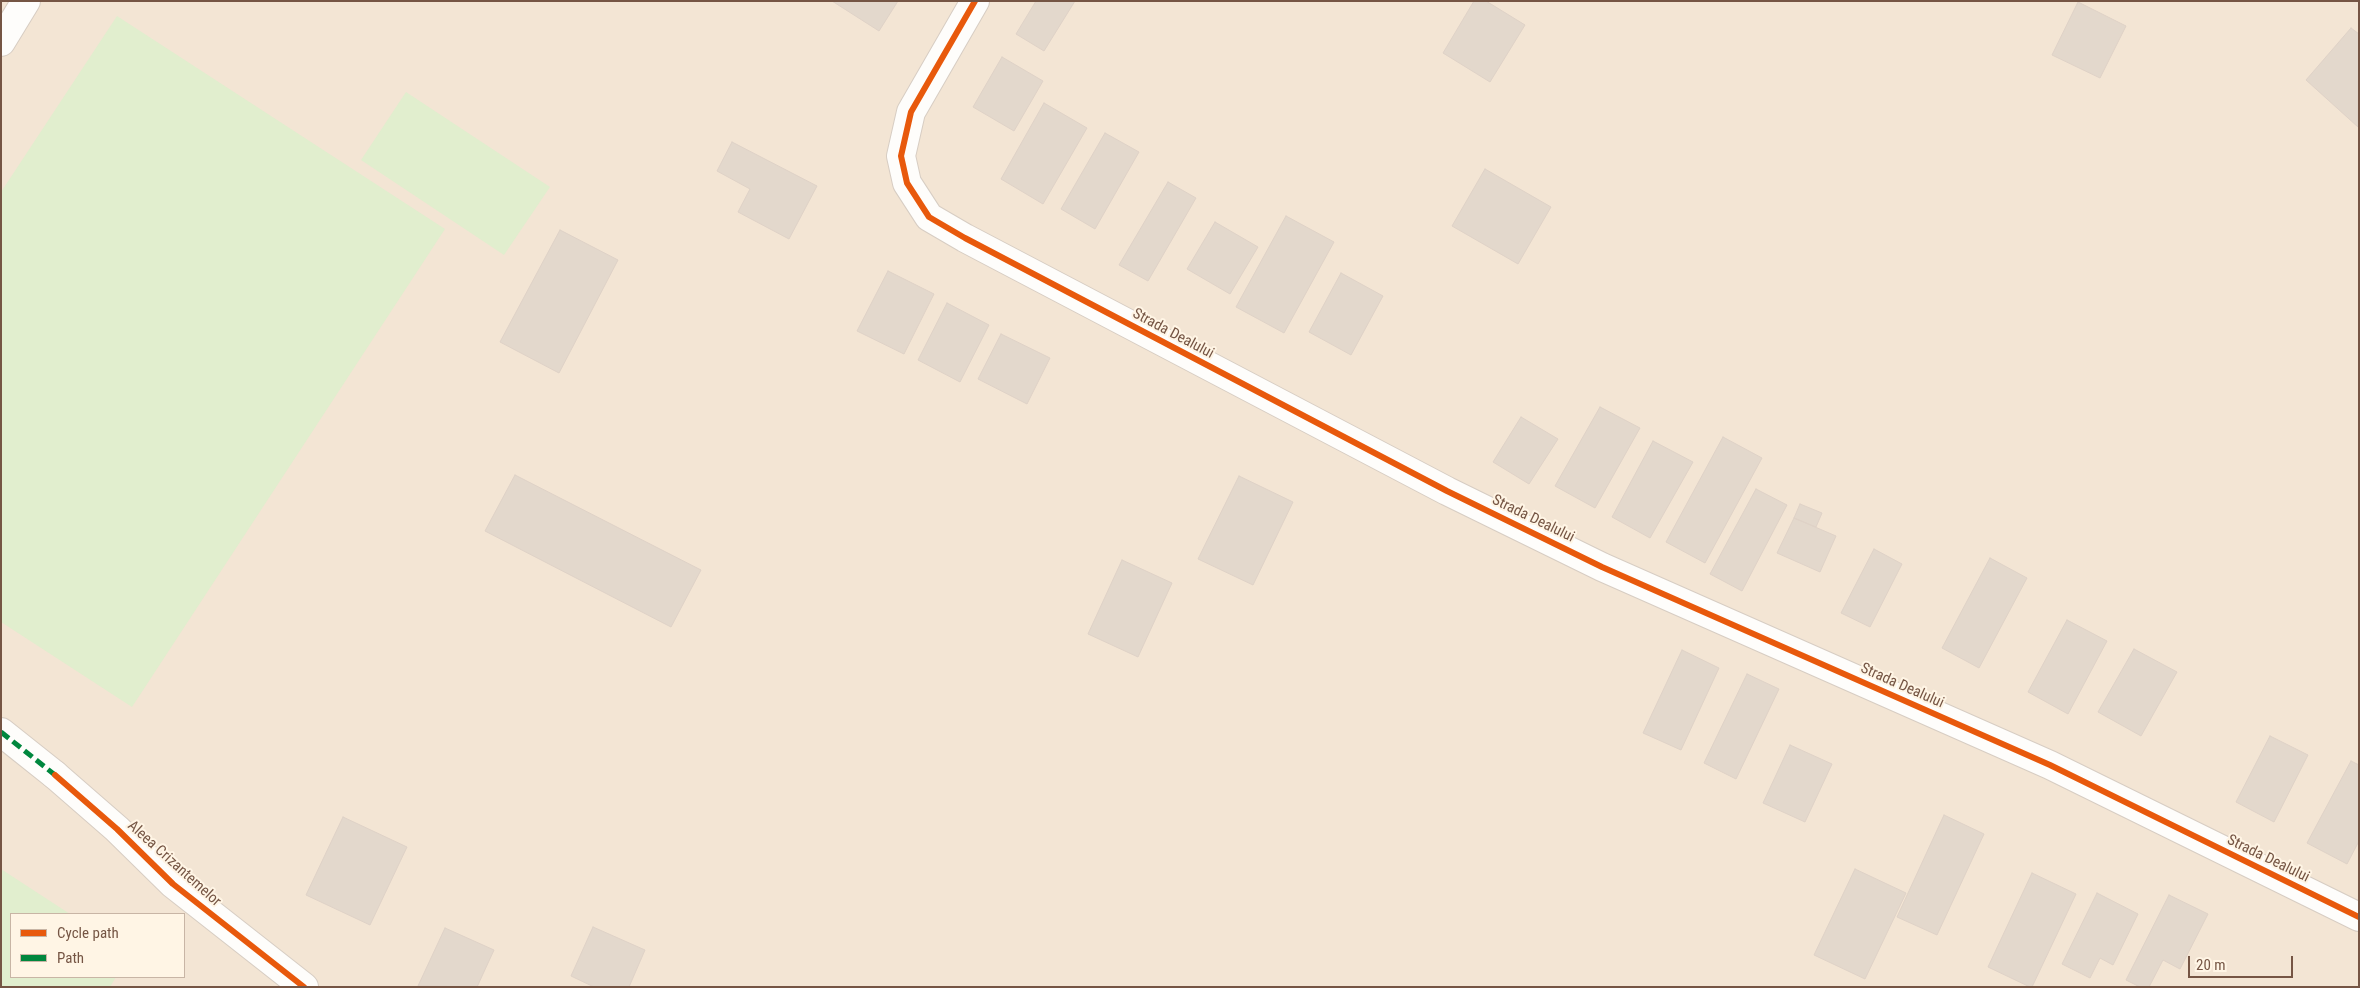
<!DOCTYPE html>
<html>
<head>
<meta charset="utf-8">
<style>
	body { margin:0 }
	#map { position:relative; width:2360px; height:988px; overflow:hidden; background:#f6f0e5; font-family:"Roboto Condensed",sans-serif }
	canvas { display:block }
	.frame { position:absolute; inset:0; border:2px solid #755544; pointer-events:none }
	.legend { position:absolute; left:10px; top:913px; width:175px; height:65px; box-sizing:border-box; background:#fff5e5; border:1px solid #c8b5a5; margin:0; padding:6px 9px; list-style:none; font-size:15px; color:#755544 }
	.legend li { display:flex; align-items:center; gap:10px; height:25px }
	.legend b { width:25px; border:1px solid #c8b5a5 }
	.scale { position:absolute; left:2188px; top:956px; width:105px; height:22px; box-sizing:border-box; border:2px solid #755544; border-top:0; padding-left:6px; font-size:15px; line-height:18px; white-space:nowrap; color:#755544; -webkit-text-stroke:4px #fff5e5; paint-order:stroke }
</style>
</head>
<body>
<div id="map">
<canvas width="2360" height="988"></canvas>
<div class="frame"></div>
<ul class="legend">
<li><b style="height:6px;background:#e8590c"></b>Cycle path</li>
<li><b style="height:6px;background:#00873e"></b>Path</li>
</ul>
<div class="scale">20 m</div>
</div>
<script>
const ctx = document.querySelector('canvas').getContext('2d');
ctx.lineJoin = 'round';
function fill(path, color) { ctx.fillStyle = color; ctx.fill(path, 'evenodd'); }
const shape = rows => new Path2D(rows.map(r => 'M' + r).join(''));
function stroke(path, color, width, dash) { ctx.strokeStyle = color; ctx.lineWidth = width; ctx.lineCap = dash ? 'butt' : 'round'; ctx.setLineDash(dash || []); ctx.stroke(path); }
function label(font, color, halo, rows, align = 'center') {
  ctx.font = font + ' "Roboto Condensed",sans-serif'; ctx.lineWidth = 4; ctx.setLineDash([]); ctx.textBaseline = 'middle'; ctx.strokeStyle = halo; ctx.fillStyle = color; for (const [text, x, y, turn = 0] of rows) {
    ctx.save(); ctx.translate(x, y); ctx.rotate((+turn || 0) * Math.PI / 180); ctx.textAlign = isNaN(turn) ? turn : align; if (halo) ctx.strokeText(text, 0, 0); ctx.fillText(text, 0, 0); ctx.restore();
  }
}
fill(shape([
	[1,1,2359,1,2359,987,1,987],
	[11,914,184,914,184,977,11,977]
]), '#f3e5d4');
fill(shape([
	[117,16,445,229,132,707,1,622,1,192],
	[406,92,550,187,504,255,361,160],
	[1,869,70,914,11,914,11,977,116,977,110,987,1,987]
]), '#e1eece');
const building = shape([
	[832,1,898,1,879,31,832,1],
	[1036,1,1075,1,1044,51,1016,34,1036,1],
	[1474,1,1486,1,1525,25,1490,82,1443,53,1474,1],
	[2078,2,2126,26,2100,78,2052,55,2078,2],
	[2351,28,2359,34,2358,127,2306,80,2351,28],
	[1002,57,1043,81,1014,131,973,107,1002,57],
	[1044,103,1087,128,1043,204,1001,179,1044,103],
	[1105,133,1139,152,1095,229,1061,209,1105,133],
	[732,142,817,186,789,239,738,212,750,189,717,171,732,142],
	[1485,169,1551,207,1518,264,1452,226,1485,169],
	[1168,182,1196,198,1148,281,1119,265,1168,182],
	[1286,216,1334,242,1284,333,1236,307,1286,216],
	[1215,222,1258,247,1230,294,1187,269,1215,222],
	[560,230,618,260,559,373,500,342,560,230],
	[888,271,934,294,904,354,857,331,888,271],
	[1341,273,1383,296,1351,355,1309,332,1341,273],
	[947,303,989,325,960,382,918,360,947,303],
	[1001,334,1050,358,1027,404,978,379,1001,334],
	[1600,407,1640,428,1595,508,1555,486,1600,407],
	[1521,417,1558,439,1529,484,1493,462,1521,417],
	[1723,437,1762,458,1705,563,1666,542,1723,437],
	[1653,441,1693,462,1650,538,1612,517,1653,441],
	[515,475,701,570,671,627,485,531,515,475],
	[1239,476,1293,502,1253,585,1198,559,1239,476],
	[1756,489,1787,505,1742,591,1710,574,1756,489],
	[1800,504,1822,513,1816,527,1794,518,1800,504],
	[1794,518,1836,536,1820,572,1777,553,1794,518],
	[1874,549,1902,564,1870,627,1841,613,1874,549],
	[1990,558,2027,578,1979,668,1942,648,1990,558],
	[1122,560,1172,583,1138,657,1088,634,1122,560],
	[2067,620,2107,641,2068,714,2028,692,2067,620],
	[2134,649,2177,672,2141,736,2098,712,2134,649],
	[1682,650,1719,668,1681,750,1643,733,1682,650],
	[1747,674,1779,689,1736,779,1704,763,1747,674],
	[2270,736,2308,755,2274,822,2236,802,2270,736],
	[1790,745,1832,764,1805,822,1763,803,1790,745],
	[2351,761,2359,765,2359,841,2347,864,2307,843,2351,761],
	[1944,815,1984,834,1937,935,1897,917,1944,815],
	[343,817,407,847,370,925,306,895,343,817],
	[1855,869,1906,893,1865,979,1814,955,1855,869],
	[2032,873,2076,894,2032,987,2030,987,1988,967,2032,873],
	[2097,893,2138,914,2113,965,2100,958,2090,978,2062,964,2097,893],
	[2169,895,2208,914,2180,969,2163,960,2149,987,2140,987,2126,980,2169,895],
	[593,927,645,950,629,987,594,987,571,976,593,927],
	[445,928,494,950,477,987,418,986,445,928]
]);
fill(building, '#e3d8cc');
stroke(building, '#dfd2c7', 1);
const pedestrian = shape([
	[1,732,55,775]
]);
const minor = shape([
	[975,1,911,112,901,156,907,183,929,217,965,238,1447,491,1602,567,2050,765,2359,917],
	[1,42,26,1],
	[55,775,117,829,173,884,304,987]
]);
stroke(pedestrian, '#d7cdc3', 30);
stroke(minor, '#d7cdc3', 30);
stroke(pedestrian, '#fefdfb', 28);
stroke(minor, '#fefdfb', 28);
stroke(shape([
	[1,732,55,775]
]), '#00873e', 5, [10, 5]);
stroke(shape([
	[975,1,911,112,901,156,907,183,929,217,965,238,1447,491,1602,567,2050,765,2359,917],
	[55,775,117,829,173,884,304,987]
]), '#e8590c', 6);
label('15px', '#755544', '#fff5e5', [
	["Strada Dealului",1173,334,28],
	["Strada Dealului",1533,519,26],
	["Strada Dealului",1902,686,24],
	["Strada Dealului",2268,859,26],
	["Aleea Crizantemelor",174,864,42]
]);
</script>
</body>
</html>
